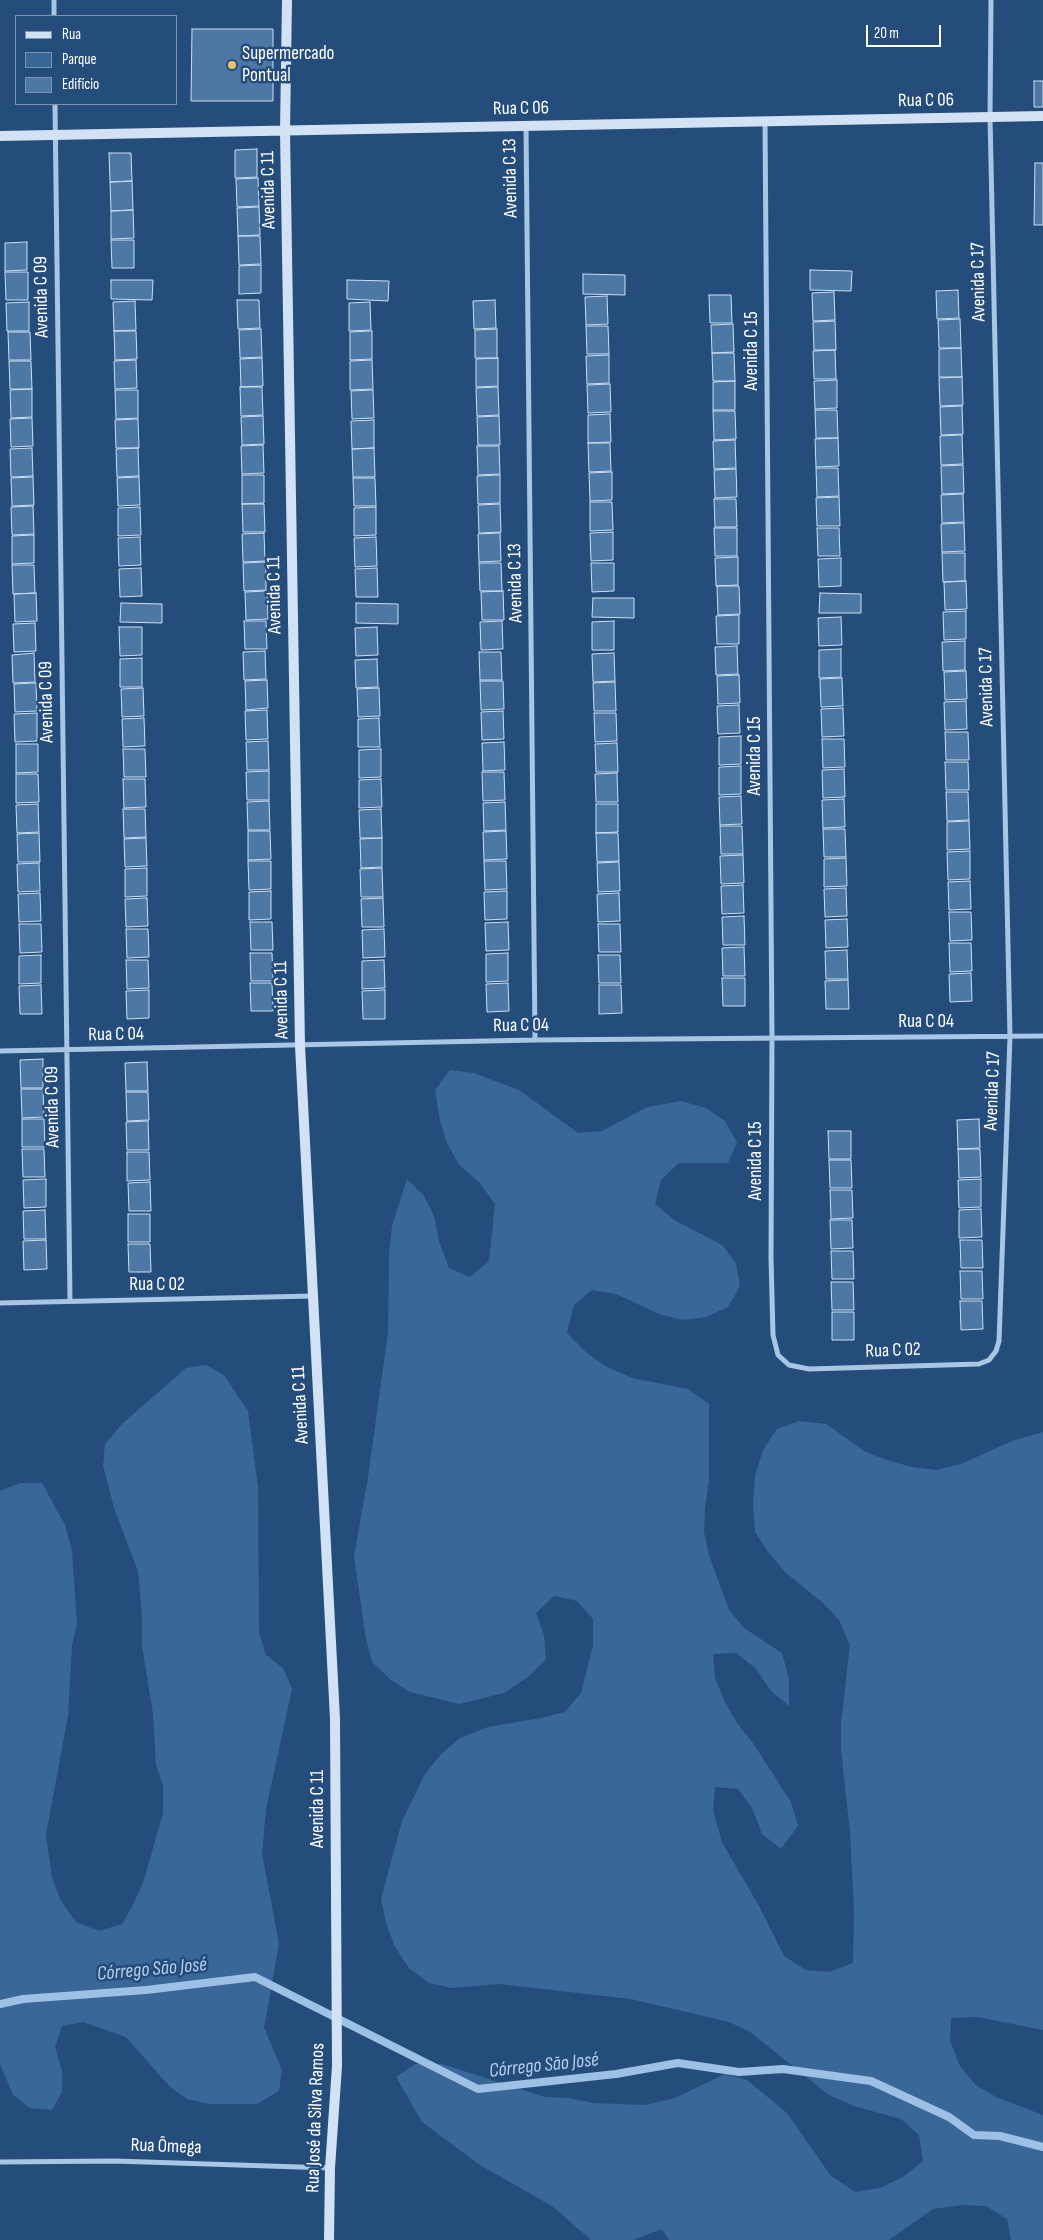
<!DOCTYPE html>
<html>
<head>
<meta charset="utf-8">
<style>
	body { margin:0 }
	#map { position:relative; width:1043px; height:2240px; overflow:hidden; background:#254d7b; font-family:"Sofia Sans Condensed",sans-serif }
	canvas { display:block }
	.legend { position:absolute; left:15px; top:15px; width:162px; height:90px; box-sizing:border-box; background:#254d7b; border:1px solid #7c94b0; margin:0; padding:6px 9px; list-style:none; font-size:15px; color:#fff }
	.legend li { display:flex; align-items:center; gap:10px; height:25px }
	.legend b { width:25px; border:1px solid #7c94b0 }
	.scale { position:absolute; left:866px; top:25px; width:75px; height:22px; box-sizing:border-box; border:2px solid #fff; border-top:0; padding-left:6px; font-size:15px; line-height:18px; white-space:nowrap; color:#fff; -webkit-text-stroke:4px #254d7b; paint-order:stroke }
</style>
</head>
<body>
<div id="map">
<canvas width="1043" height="2240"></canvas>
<ul class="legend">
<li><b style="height:6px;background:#d2e2f4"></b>Rua</li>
<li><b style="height:14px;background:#386798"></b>Parque</li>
<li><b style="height:14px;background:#4d77a4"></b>Edifício</li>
</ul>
<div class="scale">20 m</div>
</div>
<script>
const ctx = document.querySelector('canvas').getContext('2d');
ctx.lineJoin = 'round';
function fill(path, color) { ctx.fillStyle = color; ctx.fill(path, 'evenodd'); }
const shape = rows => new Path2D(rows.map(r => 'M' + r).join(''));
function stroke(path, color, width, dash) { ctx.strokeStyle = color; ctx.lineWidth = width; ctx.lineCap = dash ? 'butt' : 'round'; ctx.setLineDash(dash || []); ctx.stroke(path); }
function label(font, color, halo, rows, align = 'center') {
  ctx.font = font + ' "Sofia Sans Condensed",sans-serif'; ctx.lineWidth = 5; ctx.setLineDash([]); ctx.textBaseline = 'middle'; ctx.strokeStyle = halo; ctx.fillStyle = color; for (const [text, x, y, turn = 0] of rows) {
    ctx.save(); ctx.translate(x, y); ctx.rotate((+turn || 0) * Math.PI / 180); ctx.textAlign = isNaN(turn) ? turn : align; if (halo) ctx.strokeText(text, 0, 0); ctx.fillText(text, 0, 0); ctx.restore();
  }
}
fill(shape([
	[450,1070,474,1073,519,1090,578,1133,602,1131,647,1107,681,1101,706,1108,725,1121,737,1142,728,1163,679,1163,661,1180,655,1204,674,1220,722,1245,736,1263,740,1286,728,1307,706,1317,682,1320,659,1314,616,1294,592,1290,574,1305,567,1333,586,1352,605,1366,632,1378,688,1389,709,1404,709,1480,705,1509,704,1532,709,1555,729,1610,744,1628,782,1653,789,1679,789,1706,771,1691,756,1669,737,1653,713,1654,715,1678,725,1702,737,1723,753,1743,791,1802,798,1826,781,1849,762,1834,752,1808,738,1789,715,1787,713,1810,722,1842,759,1906,784,1956,806,1970,829,1972,853,1963,854,1910,850,1832,841,1750,841,1724,850,1645,839,1620,823,1603,785,1572,768,1552,755,1532,753,1504,755,1476,763,1450,777,1429,799,1421,826,1424,866,1452,890,1461,912,1467,936,1470,961,1464,1012,1441,1043,1432,1043,2030,977,2017,951,2018,950,2041,960,2066,976,2085,996,2097,1043,2115,1043,2240,1011,2240,1007,2219,986,2206,962,2205,933,2209,889,2240,669,2240,662,2229,633,2240,591,2240,552,2206,480,2165,422,2122,396,2077,415,2064,442,2064,545,2097,569,2098,593,2103,645,2105,675,2098,725,2074,747,2080,787,2113,831,2176,855,2192,880,2188,903,2177,923,2161,919,2135,901,2119,854,2106,829,2095,750,2032,729,2022,631,1999,499,1984,451,1988,429,1983,409,1968,395,1947,386,1923,381,1899,402,1821,425,1774,441,1754,460,1738,488,1727,541,1718,565,1712,581,1693,593,1645,593,1619,577,1601,554,1596,536,1613,544,1635,546,1659,528,1677,504,1693,459,1704,410,1692,391,1680,372,1662,366,1639,354,1557,368,1477,388,1332,389,1255,392,1226,407,1179,424,1196,434,1216,439,1241,449,1268,470,1277,489,1261,495,1204,479,1182,459,1165,446,1141,439,1116,435,1090],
	[206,1365,224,1375,248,1411,258,1487,259,1632,266,1655,283,1668,292,1689,266,1809,262,1853,279,1944,264,2028,282,2070,279,2091,257,2104,209,2104,187,2099,170,2087,126,2037,83,2022,62,2026,55,2047,62,2071,62,2092,52,2110,30,2108,13,2095,0,2064,0,1491,20,1483,42,1483,65,1525,72,1551,77,1624,72,1645,68,1716,46,1834,52,1878,61,1901,76,1922,99,1931,122,1924,132,1907,144,1880,163,1813,163,1785,156,1765,153,1714,142,1646,142,1617,138,1571,114,1508,103,1465,105,1444,122,1424,186,1368]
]), '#386798');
stroke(shape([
	[0,2004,23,1999,146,1990,255,1977,478,2089,616,2074,678,2063,739,2072,783,2069,871,2081,949,2117,974,2135,1000,2136,1043,2147]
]), '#9dc0e5', 8);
const building = shape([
	[192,29,273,29,273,101,191,101,192,29],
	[1034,81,1043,81,1043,107,1034,107,1034,81],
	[257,149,257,177,235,178,235,150,257,149],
	[109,153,131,153,132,181,110,182,109,153],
	[1035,163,1043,163,1043,225,1034,225,1035,163],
	[258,178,259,206,237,207,236,179,258,178],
	[132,181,133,210,111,211,110,182,132,181],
	[259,207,260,235,238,236,237,208,259,207],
	[133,210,134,238,111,239,111,211,133,210],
	[238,236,260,236,261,264,239,265,238,236],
	[111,240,134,240,134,268,112,268,111,240],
	[27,242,27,270,5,271,5,243,27,242],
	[261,265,261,293,239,294,239,266,261,265],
	[810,270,852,271,851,291,810,290,810,270],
	[5,272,28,272,28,300,6,300,5,272],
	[583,274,625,275,625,295,583,294,583,274],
	[111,280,153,280,152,300,111,299,111,280],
	[347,280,389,281,388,301,347,299,347,280],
	[958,290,959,318,937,319,936,291,958,290],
	[834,292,835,320,813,321,812,293,834,292],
	[709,295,731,295,732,323,710,323,709,295],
	[607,296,608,324,586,325,585,297,607,296],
	[237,300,259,300,260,328,238,329,237,300],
	[495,300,496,328,474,329,473,301,495,300],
	[135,301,136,330,114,331,113,302,135,301],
	[29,302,29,331,7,331,6,303,29,302],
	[370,302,371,330,349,331,349,303,370,302],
	[960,319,961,348,939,348,938,320,960,319],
	[835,321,836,350,814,350,813,322,835,321],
	[733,324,734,352,712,353,711,325,733,324],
	[586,326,608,326,609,354,587,354,586,326],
	[261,329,262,357,240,358,239,330,261,329],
	[497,329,497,358,475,358,475,330,497,329],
	[114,331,136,331,137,359,115,360,114,331],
	[372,331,372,359,350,360,350,332,372,331],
	[8,332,30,332,31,360,9,360,8,332],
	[961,348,962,377,939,377,939,349,961,348],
	[835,350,836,379,814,379,813,351,835,350],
	[712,353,734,353,735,381,713,381,712,353],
	[609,355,609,383,587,384,586,356,609,355],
	[262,358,263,386,241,387,240,359,262,358],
	[498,358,498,386,476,387,476,359,498,358],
	[136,360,137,388,115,389,114,361,136,360],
	[372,360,373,389,350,390,350,361,372,360],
	[9,361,31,361,32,389,10,389,9,361],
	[962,377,963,405,940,406,939,378,962,377],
	[837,380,837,408,815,409,814,381,837,380],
	[735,381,735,410,713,410,713,382,735,381],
	[610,384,611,412,588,413,587,385,610,384],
	[240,387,262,387,263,415,241,416,240,387],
	[498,387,499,415,477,416,476,388,498,387],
	[32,389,32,417,11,418,10,390,32,389],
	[115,390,138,390,138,418,116,419,115,390],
	[373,390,374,418,352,419,351,391,373,390],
	[962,406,963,434,941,435,940,407,962,406],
	[815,410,837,410,838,438,816,438,815,410],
	[713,411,735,411,736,439,714,440,713,411],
	[610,414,611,442,588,443,588,415,610,414],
	[263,416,264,444,242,445,241,417,263,416],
	[499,416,500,445,478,445,477,417,499,416],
	[32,418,33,446,11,447,10,419,32,418],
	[138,419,139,448,116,448,115,420,138,419],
	[374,420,374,448,352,449,351,421,374,420],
	[962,435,963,464,941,465,940,436,962,435],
	[838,438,839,466,816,467,815,439,838,438],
	[735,440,736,468,714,469,713,441,735,440],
	[588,443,610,443,611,471,589,472,588,443],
	[263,445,264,473,242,474,241,446,263,445],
	[477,446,499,446,500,474,478,475,477,446],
	[32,448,33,476,11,477,10,449,32,448],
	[138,448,139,476,117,477,116,449,138,448],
	[374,448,375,477,353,477,352,449,374,448],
	[963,465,964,493,942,494,941,466,963,465],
	[816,468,838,468,839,496,817,497,816,468],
	[736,469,737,497,715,498,714,470,736,469],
	[612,472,612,500,590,501,589,473,612,472],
	[242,475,264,475,264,503,242,504,242,475],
	[500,475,500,503,478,504,477,476,500,475],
	[33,477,34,505,12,506,11,478,33,477],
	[139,477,140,505,118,506,117,478,139,477],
	[353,478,375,478,376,506,354,506,353,478],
	[963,494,964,522,942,523,941,495,963,494],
	[839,497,840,526,817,526,816,498,839,497],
	[714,499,736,499,737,527,715,527,714,499],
	[590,502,612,502,613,530,590,531,590,502],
	[242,504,264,504,265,532,243,532,242,504],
	[500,504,501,532,479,533,478,505,500,504],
	[33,506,34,534,12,535,11,507,33,506],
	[140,507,141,535,118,536,118,508,140,507],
	[376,507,376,535,354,536,354,508,376,507],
	[964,523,965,551,942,552,941,524,964,523],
	[714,528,737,528,737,556,715,556,714,528],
	[817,528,839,528,840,556,818,556,817,528],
	[613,532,613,560,591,561,590,533,613,532],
	[264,533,265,561,243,562,242,534,264,533],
	[500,533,501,561,479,562,478,534,500,533],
	[34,535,34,563,12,564,12,536,34,535],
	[140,537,141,565,119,566,118,538,140,537],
	[376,537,377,566,355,567,354,538,376,537],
	[942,553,965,553,965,581,943,582,942,553],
	[738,557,738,585,716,586,715,558,738,557],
	[841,558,841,586,819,587,818,559,841,558],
	[266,562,266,590,244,591,243,563,266,562],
	[479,563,501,563,502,591,480,591,479,563],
	[591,563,614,563,614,591,592,592,591,563],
	[12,565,34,565,35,593,13,594,12,565],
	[141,568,142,596,120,597,119,569,141,568],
	[377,568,378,597,356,597,355,569,377,568],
	[966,581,967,609,945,610,944,582,966,581],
	[717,586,739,586,740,614,718,615,717,586],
	[267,591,268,619,246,620,245,592,267,591],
	[503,591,504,620,482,620,481,592,503,591],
	[36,593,37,621,15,622,14,594,36,593],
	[820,593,861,594,861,613,819,613,820,593],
	[593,598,634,598,634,618,592,617,593,598],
	[121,603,162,604,162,623,120,622,121,603],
	[356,603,398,604,398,624,356,623,356,603],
	[966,611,966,639,944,640,943,612,966,611],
	[739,615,739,644,717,644,716,616,739,615],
	[841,617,842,645,819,646,818,618,841,617],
	[244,621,266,621,267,649,245,649,244,621],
	[502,621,503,649,481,650,480,622,502,621],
	[614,621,614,650,592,650,592,622,614,621],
	[35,623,36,651,14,652,13,624,35,623],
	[119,627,142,627,142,655,120,656,119,627],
	[377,627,378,655,356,656,355,628,377,627],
	[965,641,965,670,943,671,942,642,965,641],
	[737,646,738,674,716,675,715,647,737,646],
	[841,649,841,677,819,678,819,650,841,649],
	[265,651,266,679,244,680,243,652,265,651],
	[479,652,501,652,502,680,480,680,479,652],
	[34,653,35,682,13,683,12,655,34,653],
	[614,653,615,681,593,682,592,654,614,653],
	[142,658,142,687,120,687,120,659,142,658],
	[377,659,378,687,356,688,355,660,377,659],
	[966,671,967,699,945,700,944,672,966,671],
	[739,675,740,703,718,704,717,676,739,675],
	[842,678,843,706,821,707,820,679,842,678],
	[267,680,268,708,246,710,245,681,267,680],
	[480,681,503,681,504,709,481,710,480,681],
	[615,682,616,711,594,711,593,683,615,682],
	[36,683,37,711,15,712,14,684,36,683],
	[143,688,144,716,122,717,121,689,143,688],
	[379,688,380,716,358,717,357,689,379,688],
	[966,701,967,729,945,730,944,702,966,701],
	[739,705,740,733,718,734,717,706,739,705],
	[843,708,844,736,822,737,821,709,843,708],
	[267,710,268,739,246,740,245,711,267,710],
	[503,711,504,739,482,740,481,712,503,711],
	[37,713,37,741,15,742,14,714,37,713],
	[594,713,616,713,617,741,595,742,594,713],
	[144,718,145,746,123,747,122,719,144,718],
	[379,718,380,747,358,747,358,719,379,718],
	[945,732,968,732,969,760,946,760,945,732],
	[741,736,741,764,719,765,719,737,741,736],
	[822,739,844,739,845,767,823,768,822,739],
	[268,741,269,770,247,770,246,742,268,741],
	[504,742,505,770,483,771,482,743,504,742],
	[617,743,618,772,596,772,595,744,617,743],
	[16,744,38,744,38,772,16,773,16,744],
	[123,749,145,749,146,777,124,777,123,749],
	[381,749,381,777,359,778,359,750,381,749],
	[945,762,968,762,969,790,946,790,945,762],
	[741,766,741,794,719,795,719,767,741,766],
	[844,769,845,797,823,798,822,770,844,769],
	[269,771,269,800,247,800,246,772,269,771],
	[482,772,504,772,505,800,483,801,482,772],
	[617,773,618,802,596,802,595,774,617,773],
	[16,774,38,774,39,802,16,803,16,774],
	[123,779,145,779,146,807,124,808,123,779],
	[381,779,382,807,359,808,359,780,381,779],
	[946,792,968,792,969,820,947,821,946,792],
	[741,796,742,824,720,825,719,797,741,796],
	[844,799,845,827,823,828,822,800,844,799],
	[269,801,270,830,248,830,247,802,269,801],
	[505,802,506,830,484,831,483,803,505,802],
	[38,804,39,832,17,833,16,805,38,804],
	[596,804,618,804,618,832,596,833,596,804],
	[123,809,145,809,146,837,124,838,123,809],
	[381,809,382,838,360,838,359,810,381,809],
	[969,821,970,849,947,850,947,822,969,821],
	[720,826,742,826,743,854,721,854,720,826],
	[823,829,845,829,846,857,824,857,823,829],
	[248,831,270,831,271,859,248,860,248,831],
	[506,831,507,859,484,860,483,832,506,831],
	[39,833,40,862,18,862,17,834,39,833],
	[596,833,618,833,619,861,597,862,596,833],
	[146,838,147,866,125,867,124,839,146,838],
	[382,838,382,867,361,868,360,839,382,838],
	[970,851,970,879,948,880,947,852,970,851],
	[743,855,744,883,721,884,720,856,743,855],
	[846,858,847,886,824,887,824,859,846,858],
	[248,861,271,861,271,889,249,890,248,861],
	[484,861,506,861,507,889,485,890,484,861],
	[619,862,620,891,598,892,597,863,619,862],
	[39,863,40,891,18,892,17,864,39,863],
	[147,868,147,896,125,897,125,869,147,868],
	[382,868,383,897,361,897,360,869,382,868],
	[970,881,971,909,949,910,948,882,970,881],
	[743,885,744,913,722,914,721,886,743,885],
	[846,888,847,916,825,917,824,889,846,888],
	[271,891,271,919,249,920,249,892,271,891],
	[507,891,507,919,485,920,484,892,507,891],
	[40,893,41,921,19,922,18,894,40,893],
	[619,893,620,921,598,922,597,894,619,893],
	[147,898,148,926,126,927,125,899,147,898],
	[383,898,384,927,362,927,361,899,383,898],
	[949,912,971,912,972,940,950,941,949,912],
	[744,916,745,945,723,945,722,917,744,916],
	[847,919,848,947,826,948,825,920,847,919],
	[250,922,272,922,273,950,251,950,250,922],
	[508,922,509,950,486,951,485,923,508,922],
	[19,924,41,924,42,952,20,953,19,924],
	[598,924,620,924,621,952,599,952,598,924],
	[126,929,148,929,149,957,127,958,126,929],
	[384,929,385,957,363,958,362,930,384,929],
	[949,943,971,943,972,971,950,972,949,943],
	[744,947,745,976,723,976,722,948,744,947],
	[847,950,848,979,826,979,825,951,847,950],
	[250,953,272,953,273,981,251,981,250,953],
	[508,953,508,981,486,982,486,954,508,953],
	[41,955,41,983,19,984,19,956,41,955],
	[598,955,620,955,621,983,599,983,598,955],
	[126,960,148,960,149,988,127,989,126,960],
	[384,960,385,988,362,989,362,961,384,960],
	[971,973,972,1001,950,1002,949,974,971,973],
	[722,978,745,978,745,1006,723,1006,722,978],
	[848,980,849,1009,826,1009,825,981,848,980],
	[250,983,272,983,273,1011,251,1011,250,983],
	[508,983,509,1011,487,1012,486,984,508,983],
	[41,985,42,1014,20,1014,19,986,41,985],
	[599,985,621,985,622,1013,599,1014,599,985],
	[149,990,149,1018,127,1019,126,991,149,990],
	[385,990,385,1019,363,1019,362,991,385,990],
	[43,1059,43,1088,21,1088,20,1060,43,1059],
	[147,1062,148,1091,126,1091,125,1063,147,1062],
	[21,1089,43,1089,44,1117,22,1118,21,1089],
	[126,1092,148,1092,149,1120,127,1121,126,1092],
	[22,1119,44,1119,45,1147,22,1147,22,1119],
	[979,1119,980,1148,958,1149,957,1120,979,1119],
	[148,1121,149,1150,127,1150,126,1122,148,1121],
	[828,1131,851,1131,851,1159,829,1159,828,1131],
	[22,1149,44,1149,45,1177,23,1177,22,1149],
	[958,1149,980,1149,981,1177,959,1178,958,1149],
	[127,1152,149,1152,150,1180,127,1181,127,1152],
	[829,1160,851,1160,852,1188,830,1188,829,1160],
	[46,1179,46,1207,24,1208,23,1180,46,1179],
	[981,1179,981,1207,959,1208,958,1180,981,1179],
	[150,1182,151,1211,129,1211,128,1183,150,1182],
	[830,1190,852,1190,853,1218,831,1219,830,1190],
	[981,1209,982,1237,959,1238,959,1210,981,1209],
	[45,1210,46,1239,24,1239,23,1211,45,1210],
	[128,1214,150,1214,150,1242,128,1242,128,1214],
	[830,1220,852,1220,853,1248,831,1249,830,1220],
	[46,1240,47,1269,24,1270,23,1241,46,1240],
	[960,1240,982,1240,983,1268,961,1268,960,1240],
	[128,1244,150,1244,151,1272,129,1272,128,1244],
	[831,1251,853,1251,854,1279,832,1279,831,1251],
	[960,1271,982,1271,983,1299,961,1299,960,1271],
	[831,1282,853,1282,854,1310,832,1310,831,1282],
	[960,1301,982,1301,983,1329,961,1330,960,1301],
	[832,1312,854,1312,854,1340,832,1340,832,1312]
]);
fill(building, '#4d77a4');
stroke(building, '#cbdff4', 1);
stroke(shape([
	[54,0,54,16],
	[55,104,70,1300],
	[765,122,772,1038,771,1258,773,1335,778,1355,789,1365,809,1369,979,1364,989,1360,996,1351,999,1341,1010,1037,990,117,991,0],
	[526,126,535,1040],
	[0,1051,535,1040,1043,1036],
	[0,1303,313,1296],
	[0,2162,115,2161,330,2168]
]), '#a9c5e4', 5);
stroke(shape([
	[287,0,285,131,300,1046,335,1719,337,2066,330,2168,329,2240],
	[0,136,1043,116]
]), '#d2e2f4', 10);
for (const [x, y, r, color] of [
	[232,65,5,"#eec56d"]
]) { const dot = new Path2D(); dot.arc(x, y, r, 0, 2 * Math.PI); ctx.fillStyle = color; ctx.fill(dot); stroke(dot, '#254d7b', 2); }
label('19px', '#fff', '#254d7b', [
	["Supermercado",242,54],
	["Pontual",242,76]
], 'left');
label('19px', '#fff', '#254d7b', [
	["Rua C 06",926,101,-1],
	["Rua C 06",521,109,-1],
	["Avenida C 13",511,178,-91],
	["Avenida C 11",269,190,-91],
	["Avenida C 17",979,282,-91],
	["Avenida C 09",42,297,-91],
	["Avenida C 15",752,351,-90],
	["Avenida C 13",516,583,-91],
	["Avenida C 11",275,595,-91],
	["Avenida C 17",987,687,-91],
	["Avenida C 09",47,702,-91],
	["Avenida C 15",755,756,-90],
	["Avenida C 11",282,1000,-91],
	["Rua C 04",926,1022],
	["Rua C 04",521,1026,-1],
	["Rua C 04",116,1035,-1],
	["Avenida C 17",993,1091,-88],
	["Avenida C 09",53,1107,-91],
	["Avenida C 15",756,1161,-90],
	["Rua C 02",157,1285],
	["Rua C 02",893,1351,-2],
	["Avenida C 11",301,1405,-93],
	["Avenida C 11",318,1809,-90],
	["Rua José da Silva Ramos",316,2118,-88],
	["Rua Ômega",166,2147,2]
]);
label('italic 20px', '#b4cfec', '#254d7b', [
	["Córrego São José",152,1970,-5],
	["Córrego São José",544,2066,-6]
]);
</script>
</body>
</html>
